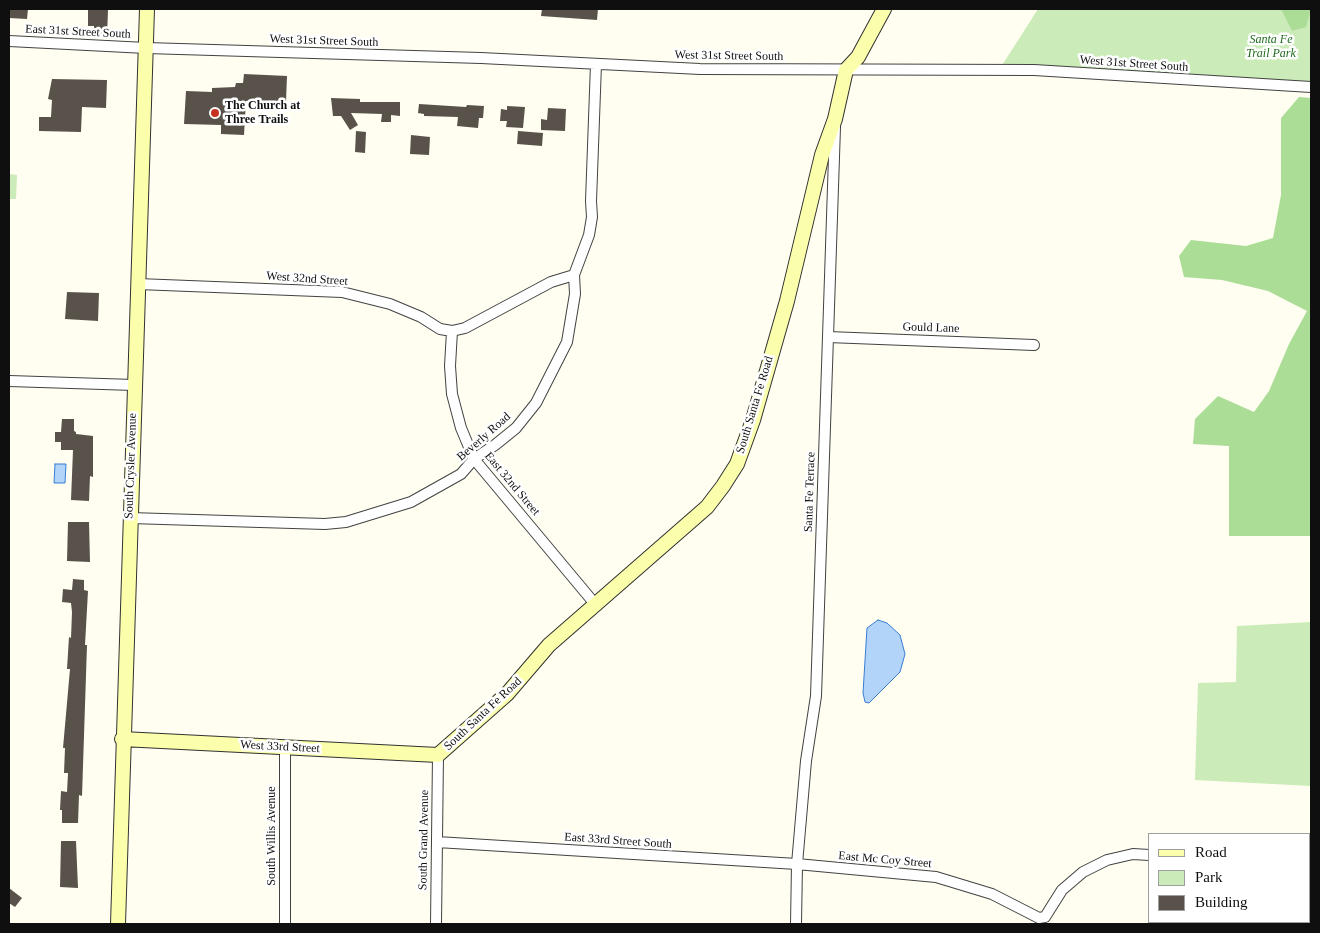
<!DOCTYPE html>
<html>
<head>
<meta charset="utf-8">
<style>
	body { margin:0 }
	#map { position:relative; width:1320px; height:933px; overflow:hidden; background:#fffef1; font-family:"Times New Roman",serif }
	canvas { display:block }
	.frame { position:absolute; inset:0; border:10px solid #0f0f0f; pointer-events:none }
	.legend { position:absolute; left:1148px; top:833px; width:162px; height:90px; box-sizing:border-box; background:#fff; border:1px solid #9f9f9f; margin:0; padding:6px 9px; list-style:none; font-size:15px; color:#0f0f0f }
	.legend li { display:flex; align-items:center; gap:10px; height:25px }
	.legend b { width:25px; border:1px solid #9f9f9f }
</style>
</head>
<body>
<div id="map">
<canvas width="1320" height="933"></canvas>
<div class="frame"></div>
<ul class="legend">
<li><b style="height:6px;background:#fbffac"></b>Road</li>
<li><b style="height:14px;background:#cbecb8"></b>Park</li>
<li><b style="height:14px;background:#58524b"></b>Building</li>
</ul>
</div>
<script>
const ctx = document.querySelector('canvas').getContext('2d');
ctx.lineJoin = 'round';
function fill(path, color) { ctx.fillStyle = color; ctx.fill(path, 'evenodd'); }
const shape = rows => new Path2D(rows.map(r => 'M' + r).join(''));
function stroke(path, color, width, dash) { ctx.strokeStyle = color; ctx.lineWidth = width; ctx.lineCap = dash ? 'butt' : 'round'; ctx.setLineDash(dash || []); ctx.stroke(path); }
function label(font, color, halo, rows, align = 'center') {
  ctx.font = font + ' "Times New Roman",serif'; ctx.lineWidth = 5; ctx.setLineDash([]); ctx.textBaseline = 'middle'; ctx.strokeStyle = halo; ctx.fillStyle = color; for (const [text, x, y, turn = 0] of rows) {
    ctx.save(); ctx.translate(x, y); ctx.rotate((+turn || 0) * Math.PI / 180); ctx.textAlign = isNaN(turn) ? turn : align; if (halo) ctx.strokeText(text, 0, 0); ctx.fillText(text, 0, 0); ctx.restore();
  }
}
fill(shape([
	[1038,9,1311,9,1311,87,999,70],
	[9,174,17,175,16,199,9,199],
	[1311,622,1311,786,1195,780,1198,683,1236,682,1237,626]
]), '#cbecb8');
fill(shape([
	[1281,9,1311,9,1306,27,1292,31],
	[1299,97,1311,98,1311,549,1311,536,1229,536,1229,446,1193,444,1195,419,1218,396,1254,412,1269,391,1289,344,1307,311,1268,291,1222,280,1184,277,1179,256,1191,240,1246,246,1273,238,1281,195,1281,118]
]), '#acdd97');
const water = shape([
	[55,464,66,464,65,483,54,483,55,464],
	[878,620,887,623,900,635,905,654,900,672,869,703,865,702,863,693,867,628,878,620]
]);
fill(water, '#b3d4f9');
stroke(water, '#377dd3', 1);
fill(shape([
	[9,9,28,9,27,19,9,18],
	[88,9,108,10,107,37,94,36,94,26,88,26],
	[542,9,598,9,597,20,541,16],
	[244,74,287,76,286,102,246,101,244,135,221,134,221,125,184,124,186,91,212,92,212,88,235,87,236,83,243,83],
	[52,79,107,80,106,108,82,107,81,132,39,131,39,117,51,117,52,100,48,99],
	[331,98,360,99,360,102,400,102,400,116,391,115,391,122,381,122,382,114,351,113,358,125,350,130,341,116,333,116],
	[419,104,466,107,467,105,484,106,483,118,479,118,478,128,457,126,458,117,424,116,424,114,418,113],
	[507,106,525,107,523,128,506,127,507,121,500,121,501,109,507,110],
	[548,108,566,109,565,131,541,130,541,119,547,120],
	[356,131,366,132,365,153,355,152],
	[518,131,543,133,542,146,517,144],
	[411,135,430,137,429,155,410,154],
	[67,292,99,293,98,321,65,319],
	[62,419,74,419,74,431,76,432,76,434,93,436,93,477,90,476,89,501,71,500,73,450,61,450,61,442,55,442,55,432,61,432],
	[68,522,89,522,90,562,67,561],
	[73,579,84,580,84,590,88,591,85,645,87,645,82,796,79,795,78,823,62,823,62,810,60,810,61,791,67,792,68,773,64,773,65,748,63,748,70,669,67,669,69,637,71,638,72,612,71,603,62,602,63,589,72,590],
	[61,841,76,841,78,888,60,887],
	[9,888,22,898,15,907,9,903]
]), '#58524b');
const street = shape([
	[9,41,146,48,481,58,700,69,1034,70,1311,87],
	[138,284,342,292,390,304,421,317,440,329,452,331,465,328,551,282,574,275],
	[452,331,450,366,452,394,461,428,474,459,595,604],
	[828,337,1034,345],
	[9,381,134,385],
	[130,518,325,524,346,522,411,502,461,474,474,459,495,445,516,428,536,403,567,342,575,294,574,275,589,235,592,217,591,201,596,64],
	[437,842,797,864,936,877,992,894,1039,918,1045,917],
	[1309,863,1311,863],
	[1045,917,1062,890,1083,872,1107,860,1133,854,1149,855],
	[285,924,285,747],
	[436,924,438,755],
	[796,924,797,864,806,761,816,696,835,127]
]);
const secondary = shape([
	[122,739,438,755,507,694,549,645,707,507,723,486,737,464,753,420,787,301,822,155,835,119,846,70,858,57,884,9],
	[118,924,147,9]
]);
stroke(street, '#424242', 12);
stroke(secondary, '#313131', 16);
stroke(street, '#fff', 10);
stroke(secondary, '#fbffac', 14);
for (const [x, y, r, color] of [
	[215,113,5,"#c53221"]
]) { const dot = new Path2D(); dot.arc(x, y, r, 0, 2 * Math.PI); ctx.fillStyle = color; ctx.fill(dot); stroke(dot, '#fff', 2); }
label('12px', '#0f0f0f', '#fff', [
	["East 31st Street South",78,32,3],
	["West 31st Street South",324,41,2],
	["West 31st Street South",729,56,1],
	["West 31st Street South",1134,64,4],
	["West 32nd Street",307,279,4],
	["Gould Lane",931,328,2],
	["South Santa Fe Road",755,405,-73],
	["Beverly Road",484,437,-41],
	["South Crysler Avenue",131,466,-88],
	["East 32nd Street",512,484,50],
	["Santa Fe Terrace",810,492,-88],
	["South Santa Fe Road",483,714,-43],
	["West 33rd Street",280,747,3],
	["South Willis Avenue",272,836,-90],
	["South Grand Avenue",424,840,-89],
	["East 33rd Street South",618,841,4],
	["East Mc Coy Street",885,860,5]
]);
label('italic 12px', '#206a1c', '#fff', [
	["Santa Fe",1271,40],
	["Trail Park",1271,54]
]);
label('bold 12px', '#0f0f0f', '#fff', [
	["The Church at",225,106],
	["Three Trails",225,120]
], 'left');
</script>
</body>
</html>
